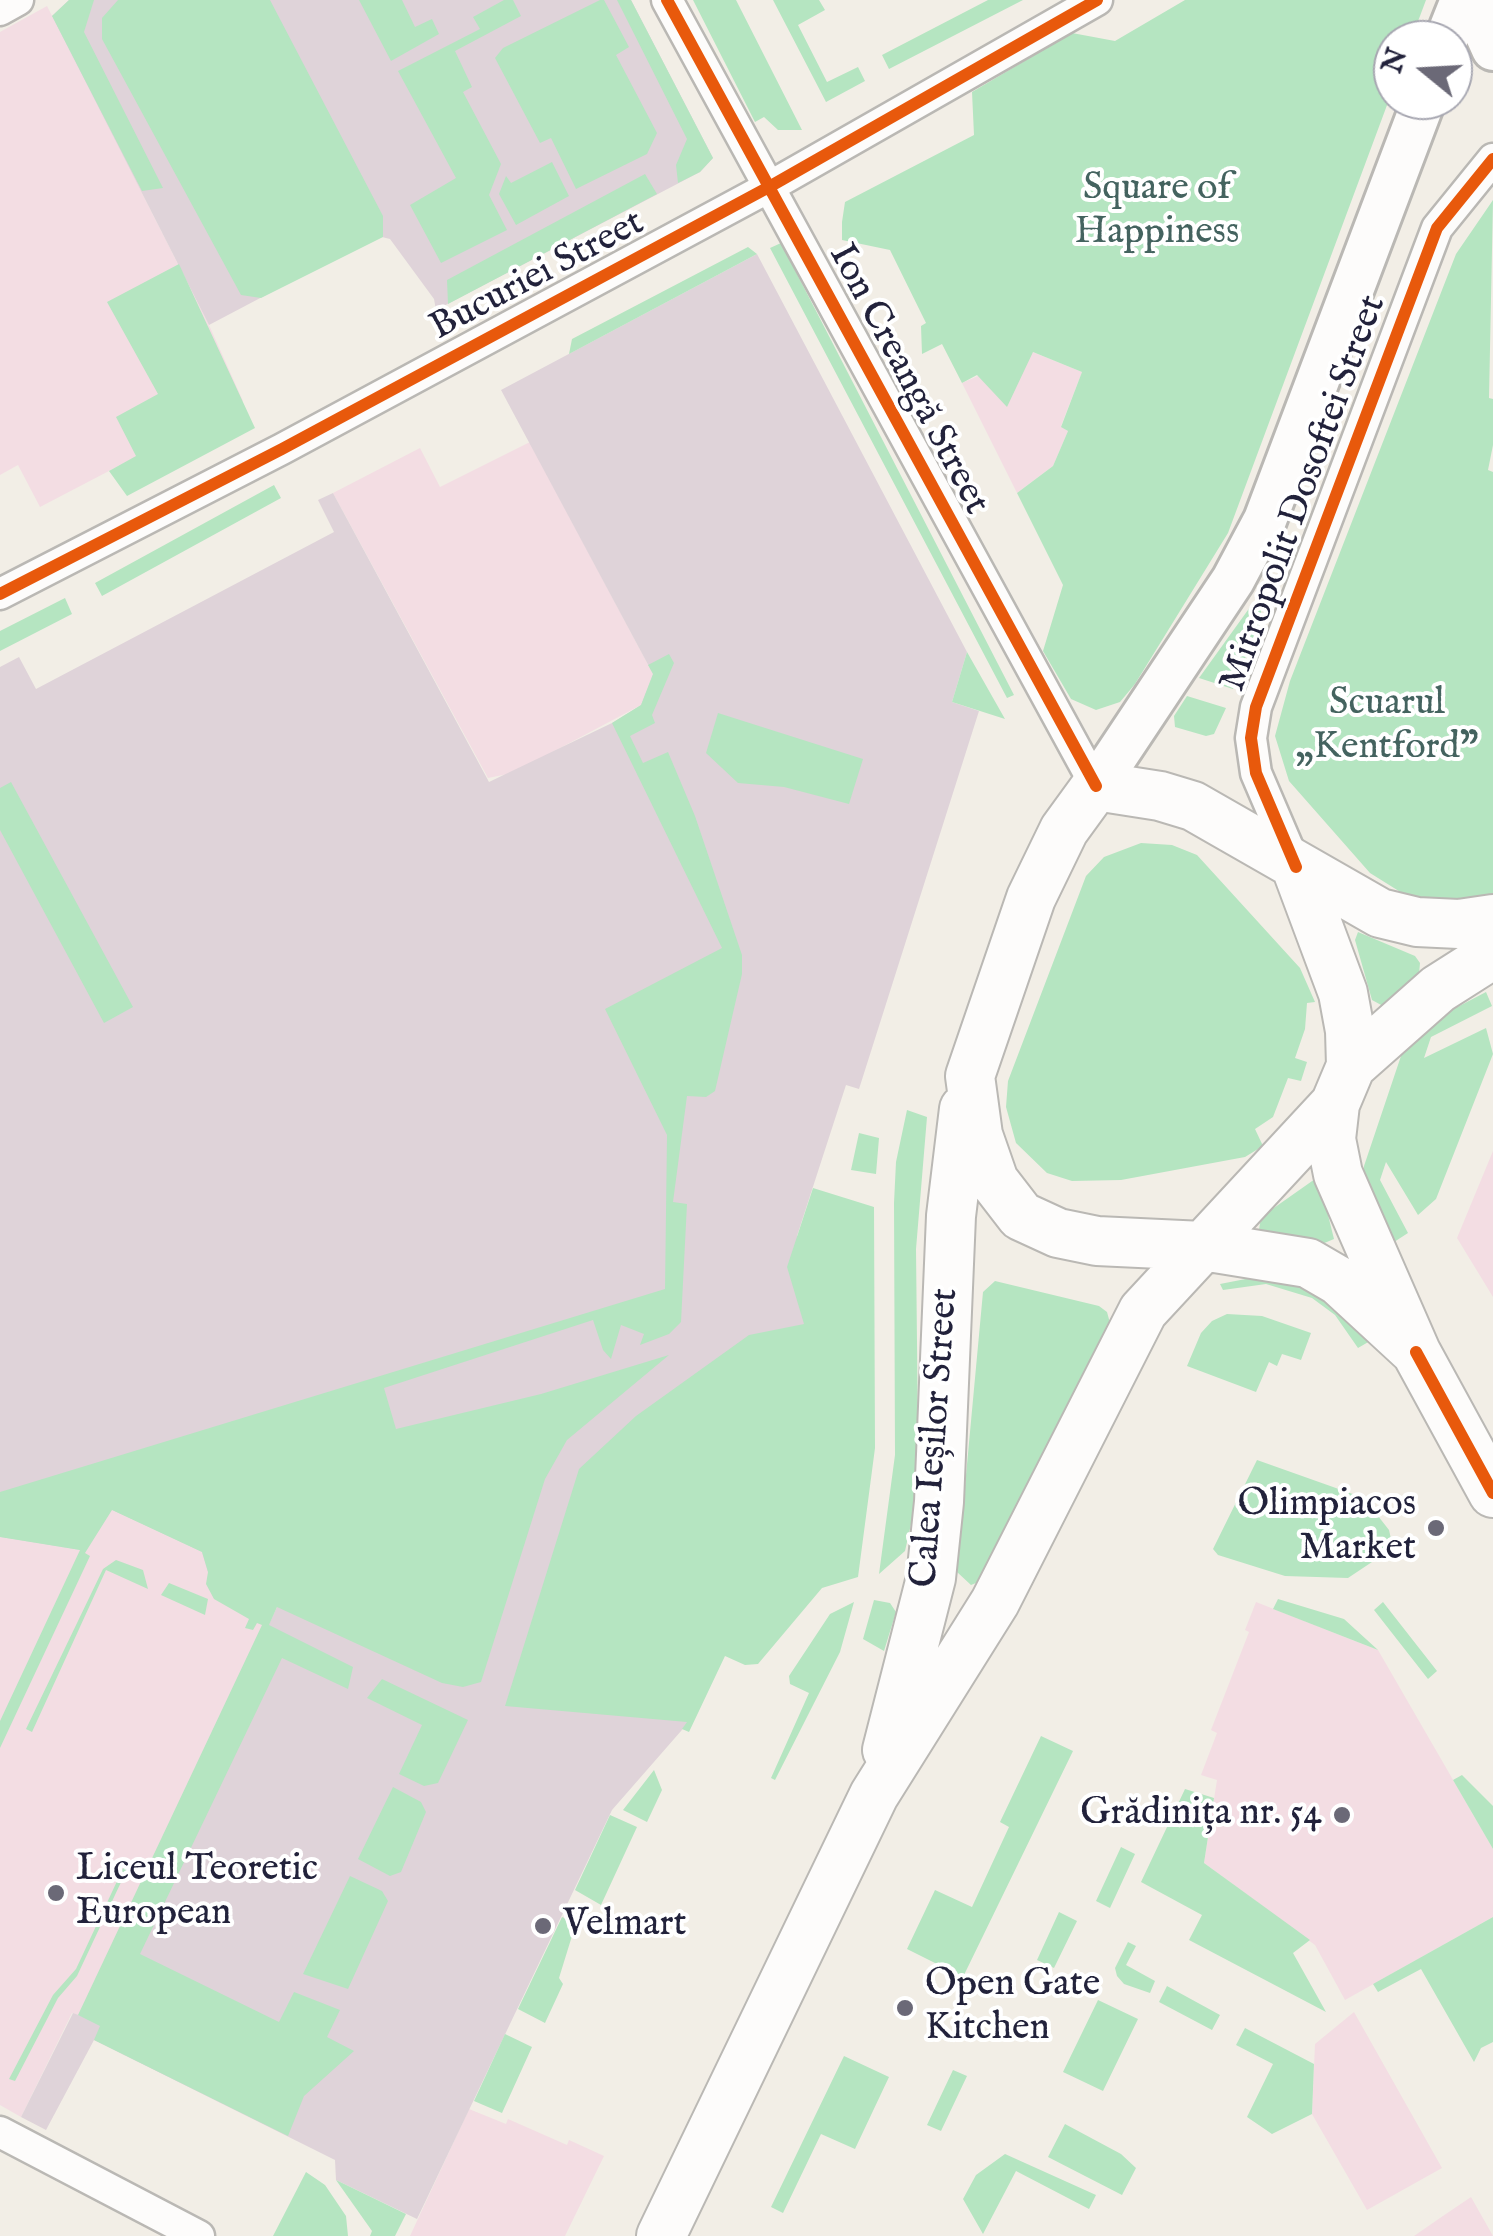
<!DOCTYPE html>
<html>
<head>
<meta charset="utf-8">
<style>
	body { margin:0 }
	#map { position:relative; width:1493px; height:2236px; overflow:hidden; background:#f2eee6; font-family:"IM FELL English",serif }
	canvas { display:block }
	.north { position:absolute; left:1373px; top:20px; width:100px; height:100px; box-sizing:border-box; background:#fff; border:2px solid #a7a7b1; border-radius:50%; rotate:288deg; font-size:28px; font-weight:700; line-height:40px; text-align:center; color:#22223b }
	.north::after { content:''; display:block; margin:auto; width:35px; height:45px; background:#6b6977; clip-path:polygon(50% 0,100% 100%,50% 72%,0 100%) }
</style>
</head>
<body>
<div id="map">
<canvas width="1493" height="2236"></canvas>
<div class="north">N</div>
</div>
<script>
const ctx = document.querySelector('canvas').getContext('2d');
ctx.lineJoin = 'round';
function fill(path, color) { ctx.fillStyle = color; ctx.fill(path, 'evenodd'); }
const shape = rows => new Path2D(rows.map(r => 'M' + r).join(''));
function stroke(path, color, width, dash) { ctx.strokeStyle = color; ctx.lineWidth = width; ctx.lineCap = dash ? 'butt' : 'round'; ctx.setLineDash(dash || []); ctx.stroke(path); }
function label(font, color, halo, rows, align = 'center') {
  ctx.font = font + ' "IM FELL English",serif'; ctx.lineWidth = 8; ctx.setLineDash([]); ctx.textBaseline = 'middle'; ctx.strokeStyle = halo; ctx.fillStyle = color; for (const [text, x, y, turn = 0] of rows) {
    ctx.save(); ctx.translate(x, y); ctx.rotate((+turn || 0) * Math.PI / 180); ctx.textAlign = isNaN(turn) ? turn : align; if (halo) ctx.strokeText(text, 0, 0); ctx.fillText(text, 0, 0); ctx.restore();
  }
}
fill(shape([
	[47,6,209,325,243,401,40,507,18,465,0,475,0,32],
	[1033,352,1082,372,1061,426,1068,431,1053,466,1017,493,962,383],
	[530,442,653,674,641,705,513,773,488,778,333,493,420,448,440,487],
	[1493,1151,1493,1297,1457,1238],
	[108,1508,202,1552,277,1607,84,2017,72,2013,21,2117,0,2105,0,1537,80,1550],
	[1256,1602,1378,1650,1493,1849,1493,1917,1345,2000,1315,1945,1204,1863,1217,1780,1201,1775,1217,1733,1211,1730,1249,1632,1245,1630],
	[1354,2012,1442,2168,1367,2210,1312,2114,1315,2044],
	[469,2109,506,2124,508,2119,567,2145,569,2140,604,2156,565,2236,410,2236],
	[1471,2197,1493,2236,1414,2236,1440,2218]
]), '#f3dde3');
fill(shape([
	[69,0,631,0,713,158,700,172,436,310,434,299,390,239,378,236,209,325,52,16],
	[757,254,967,652,952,702,979,711,859,1089,846,1085,797,1236,826,1254,688,1723,612,1810,417,2219,336,2180,335,2160,94,2040,46,2130,21,2117,73,2013,84,2017,277,1607,208,1572,202,1552,108,1508,80,1550,0,1537,0,667,19,657,36,689,334,532,318,500,333,493,489,782,612,723,641,705,653,674,501,390]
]), '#dfd3d9');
fill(shape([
	[69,0,94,0,84,32,163,188,142,191,52,16],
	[118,0,270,0,383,216,383,237,261,298,241,295,102,39,102,18],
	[359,0,402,0,415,27,432,19,439,34,391,61],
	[504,0,513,0,521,16,455,51,472,87,463,92,501,164,489,195,507,230,441,263,410,205,456,178,398,71,480,29,473,17],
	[600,0,604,0,629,47,616,55,657,133,647,154,576,189,551,138,540,143,495,58,503,48],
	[617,0,631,0,713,158,700,172,678,183,676,165,687,139],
	[693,0,736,0,802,130,778,130,764,117,755,122],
	[773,0,819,0,825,10,798,25,827,82,858,67,865,81,826,102],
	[988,0,1023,0,889,69,882,55],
	[1185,0,1426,0,1411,40,1393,40,1393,89,1228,533,1135,684,1120,702,1096,710,1071,699,1043,651,1063,585,1017,493,1053,466,1068,431,1061,427,1082,372,1033,352,1007,407,977,375,962,383,942,344,922,354,921,326,926,323,890,250,842,240,842,222,845,202,974,135,972,92,1072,33,1115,41],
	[552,162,569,196,516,225,499,194,506,176,511,183],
	[645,174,657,194,448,304,447,280],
	[1493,200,1489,398,1493,399,1493,445,1488,470,1493,472,1493,898,1473,905,1410,898,1370,873,1289,781,1275,736,1290,681,1456,254],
	[781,243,1014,695,1007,698,770,248],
	[748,247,757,254,569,354,572,339],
	[179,264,255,428,127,496,109,471,136,456,116,417,158,394,107,302],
	[274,485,281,498,102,596,95,583],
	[65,598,72,614,0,651,0,631],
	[1253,603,1261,609,1261,618,1233,689,1199,678],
	[967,652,1005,719,952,702],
	[669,654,674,663,652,715,655,723,630,736,643,763,668,752,695,816,742,955,742,974,715,1091,706,1097,687,1096,673,1202,687,1204,681,1322,669,1334,640,1345,644,1334,621,1325,611,1359,603,1350,593,1320,384,1388,396,1429,541,1394,669,1355,567,1440,545,1479,481,1682,463,1687,442,1683,277,1607,269,1625,353,1667,348,1689,282,1658,140,1954,279,2022,294,1992,340,2010,327,2037,354,2051,304,2096,288,2136,94,2040,100,2026,78,2015,262,1625,257,1623,253,1630,245,1628,249,1619,214,1599,206,1584,208,1572,202,1552,112,1510,85,1553,90,1556,0,1748,0,1721,80,1550,0,1537,0,1492,665,1289,667,1135,605,1009,722,948,612,723,641,705,653,674,648,665],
	[1187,696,1226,708,1214,734,1206,736,1175,727,1174,716],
	[718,713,863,759,849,804,784,787,738,783,706,753],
	[11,782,133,1007,104,1023,0,830,0,788],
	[1141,843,1172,845,1197,855,1300,968,1315,1002,1307,1003,1305,1029,1295,1058,1307,1062,1301,1081,1288,1078,1273,1117,1255,1129,1263,1146,1245,1157,1121,1180,1072,1181,1047,1173,1016,1143,1006,1107,1008,1081,1086,876,1104,857],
	[1358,932,1415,956,1420,963,1419,974,1383,1006,1372,1000,1355,940],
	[1486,992,1492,1006,1431,1037,1424,1058,1486,1028,1493,1054,1436,1199,1418,1215,1386,1162,1380,1180,1408,1233,1391,1244,1364,1180,1364,1166,1401,1056,1409,1041,1444,1014],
	[907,1110,927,1117,916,1249,918,1436,913,1515,905,1551,879,1574,895,1455,894,1203,896,1162],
	[859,1133,879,1138,876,1174,851,1170],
	[1315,1179,1320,1183,1334,1239,1322,1244,1259,1230,1261,1217],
	[813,1188,874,1207,875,1448,858,1577,822,1588,758,1664,745,1665,725,1656,689,1732,682,1729,687,1722,505,1706,579,1469,636,1416,749,1335,804,1324,787,1267],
	[1266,1275,1321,1290,1370,1341,1358,1348,1335,1315,1312,1298,1266,1284,1223,1290,1220,1284],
	[995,1281,1099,1306,1107,1312,1110,1323,981,1581,971,1585,957,1572,983,1292],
	[1227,1314,1262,1316,1311,1333,1301,1360,1282,1354,1277,1366,1269,1362,1256,1392,1187,1366,1201,1333,1212,1321],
	[1257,1460,1364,1498,1389,1530,1393,1548,1348,1578,1285,1576,1218,1555,1213,1549],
	[116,1560,143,1570,148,1589,106,1570,32,1732,26,1729,103,1569],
	[169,1583,208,1599,205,1615,161,1595],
	[1278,1599,1344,1619,1378,1650,1273,1609],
	[874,1600,890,1603,896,1612,884,1651,863,1639],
	[854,1602,840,1652,775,1780,771,1778,809,1693,790,1684,789,1676,830,1614],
	[1383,1602,1437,1671,1428,1679,1374,1610],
	[382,1679,468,1720,438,1783,424,1786,399,1774,422,1725,367,1698],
	[1041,1736,1073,1751,963,1977,907,1949,935,1890,972,1907,1009,1827,1000,1822],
	[654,1770,662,1790,647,1822,623,1810],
	[1462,1775,1493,1806,1493,1849,1453,1780],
	[393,1787,421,1802,426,1812,401,1872,390,1876,358,1859],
	[1185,1789,1214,1798,1204,1863,1310,1940,1293,1953,1326,2012,1189,1940,1202,1915,1141,1882],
	[610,1815,637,1827,601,1905,575,1890],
	[1121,1847,1135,1854,1110,1908,1096,1901],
	[126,1862,130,1863,77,1976,58,1998,15,2081,9,2079,53,1995,76,1969],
	[350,1876,382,1891,388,1901,348,1989,303,1974],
	[1059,1912,1077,1921,1054,1968,1037,1960],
	[562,1917,576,1923,559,1978,563,1984,545,2023,518,2009],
	[1493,1917,1493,2042,1481,2048,1474,2062,1421,1969,1378,1992,1373,1984],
	[1128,1942,1136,1946,1126,1965,1155,1981,1150,1993,1124,1984,1117,1976,1115,1968],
	[1167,1986,1220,2015,1212,2030,1159,2002],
	[1098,2000,1138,2019,1103,2091,1063,2072],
	[1245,2028,1314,2064,1312,2114,1272,2134,1247,2117,1273,2064,1236,2045],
	[505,2034,532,2047,502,2113,474,2101],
	[844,2056,889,2077,855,2149,821,2134,783,2213,771,2207],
	[953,2070,967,2076,941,2131,927,2125],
	[1065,2124,1121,2154,1136,2168,1122,2195,1048,2157],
	[1005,2154,1096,2195,1089,2209,1016,2171,983,2234,963,2199,976,2175],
	[306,2172,325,2185,346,2216,348,2236,273,2236],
	[336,2180,406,2214,395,2236,370,2236,372,2231]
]), '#b5e5c1');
const street = shape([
	[667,0,1096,786],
	[0,10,18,0],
	[0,594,282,449,769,187,1097,0],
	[1295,864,1256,773,1251,738,1256,707,1437,228,1493,159],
	[0,2132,199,2236]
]);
const secondary = shape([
	[1478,0,1480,20,1493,49],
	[1446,40,1462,0],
	[1096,786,1233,580,1265,520,1424,100]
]);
const primary = shape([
	[1351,1066,1438,989,1493,954],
	[1335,1104,1331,1139,1338,1174,1416,1352,1493,1493],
	[1416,1352,1339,1281,1308,1263,1203,1246,1097,1241,1058,1233,1021,1216,994,1181,978,1135,970,1076,1031,898,1064,830,1096,786,1160,796,1193,806,1380,913,1417,922,1459,924,1493,919],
	[887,1750,931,1578,939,1502,951,1216,964,1109],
	[661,2236,874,1795,995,1602,1143,1311,1335,1104,1351,1066,1350,1031,1343,993,1296,867]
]);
stroke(street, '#bab8b4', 35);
stroke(secondary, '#bab8b4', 48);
stroke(primary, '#bab8b4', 52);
stroke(street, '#fdfcfb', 30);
stroke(secondary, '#fdfcfb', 42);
stroke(primary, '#fdfcfb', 48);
stroke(shape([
	[667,0,1096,786],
	[0,594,282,449,769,187,1097,0],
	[1296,867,1256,773,1251,738,1256,707,1437,228,1493,159],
	[1416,1352,1493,1493]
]), '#e8590c', 12);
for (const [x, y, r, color] of [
	[1436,1528,10,"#6b6977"],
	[1342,1815,10,"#6b6977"],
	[56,1893,10,"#6b6977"],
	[543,1926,10,"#6b6977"],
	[905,2008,10,"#6b6977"]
]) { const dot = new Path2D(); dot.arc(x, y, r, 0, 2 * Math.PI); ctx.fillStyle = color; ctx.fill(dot); stroke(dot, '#fff', 4); }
label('38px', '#44635f', '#fff', [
	["Square of",1157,190],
	["Happiness",1157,234],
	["Scuarul",1387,705],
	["„Kentford”",1387,749]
]);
label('38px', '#22223b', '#fff', [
	["Bucuriei Street",538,277,-28],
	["Ion Creangă Street",907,380,62],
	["Mitropolit Dosoftei Street",1305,494,-70],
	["Calea Ieșilor Street",937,1438,-86]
]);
label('38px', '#22223b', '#fff', [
	["Olimpiacos",1416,1506,"right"],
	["Market",1416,1550,"right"],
	["Grădinița nr. 54",1322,1815,"right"],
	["Liceul Teoretic",76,1871],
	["European",76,1915],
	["Velmart",563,1926],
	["Open Gate",925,1986],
	["Kitchen",925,2030]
], 'left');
</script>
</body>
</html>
